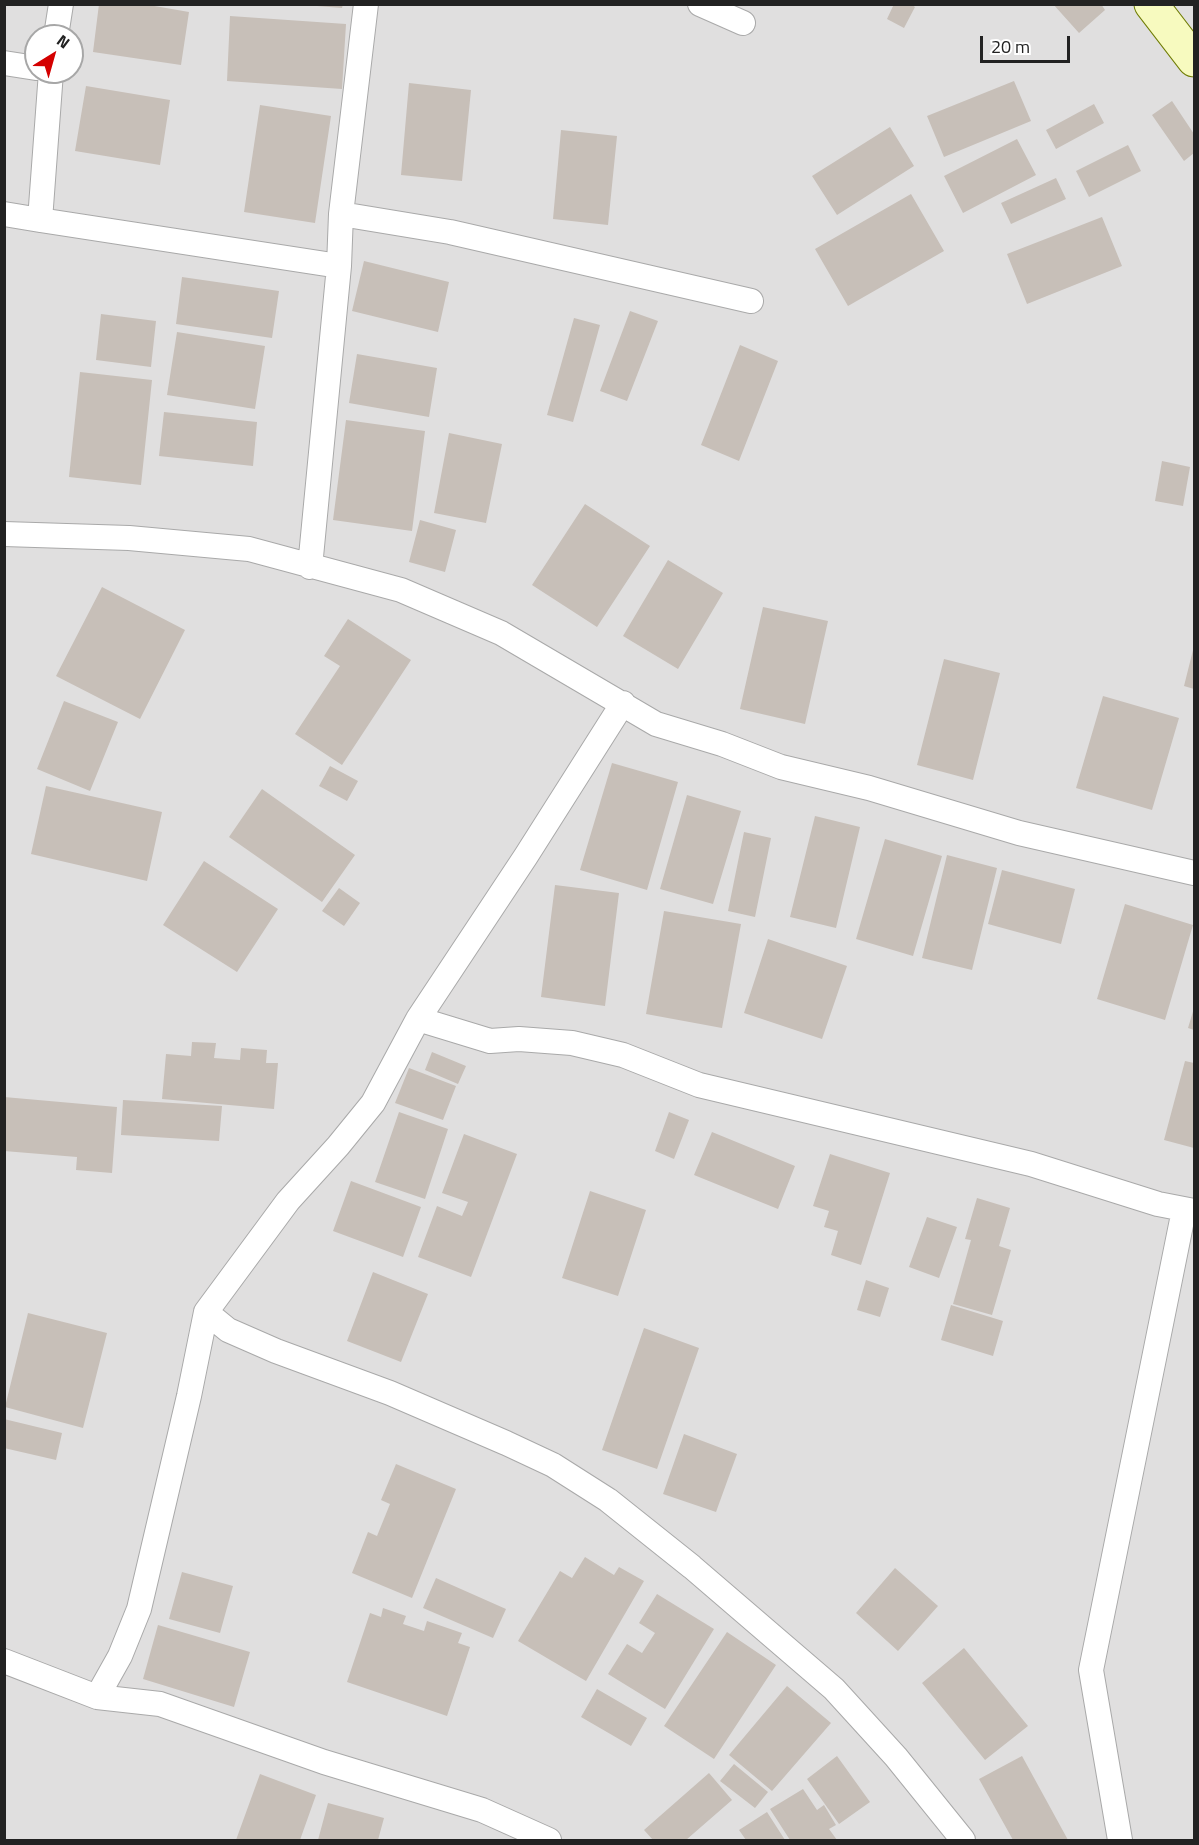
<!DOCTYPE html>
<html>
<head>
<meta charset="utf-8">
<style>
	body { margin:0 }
	#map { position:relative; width:1199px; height:1845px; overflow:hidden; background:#f2efe9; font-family:"Titillium Web",sans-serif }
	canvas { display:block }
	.frame { position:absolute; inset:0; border:6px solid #222; pointer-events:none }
	.north { position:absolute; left:24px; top:24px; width:60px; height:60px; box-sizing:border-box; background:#fff; border:2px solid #a7a7a7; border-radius:50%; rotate:37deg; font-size:16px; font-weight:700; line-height:24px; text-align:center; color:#222 }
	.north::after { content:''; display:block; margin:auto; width:21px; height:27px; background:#d40000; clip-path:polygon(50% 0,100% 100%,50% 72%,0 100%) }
	.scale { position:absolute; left:980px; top:36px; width:90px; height:27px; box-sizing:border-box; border:3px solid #222; border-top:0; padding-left:8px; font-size:18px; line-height:21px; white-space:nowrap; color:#222; -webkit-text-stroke:4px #fff; paint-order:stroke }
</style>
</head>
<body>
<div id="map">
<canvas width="1199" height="1845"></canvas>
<div class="frame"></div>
<div class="north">N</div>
<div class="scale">20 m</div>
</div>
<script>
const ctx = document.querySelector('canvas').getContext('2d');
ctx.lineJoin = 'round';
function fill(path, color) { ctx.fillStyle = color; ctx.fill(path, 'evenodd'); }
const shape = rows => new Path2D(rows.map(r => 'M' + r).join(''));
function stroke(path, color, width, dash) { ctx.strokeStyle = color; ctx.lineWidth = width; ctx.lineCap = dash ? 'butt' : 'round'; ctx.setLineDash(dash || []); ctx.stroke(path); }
fill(shape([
	[5,5,1194,5,1194,1840,5,1840],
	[36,36,72,36,72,72,36,72]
]), '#e0dfdf');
fill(shape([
	[99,4,143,4,189,12,181,65,93,52],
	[317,4,343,4,342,8,317,6],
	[894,4,911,4,915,7,904,28,887,19],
	[1053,4,1101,4,1105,10,1079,33],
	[230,16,346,24,342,89,227,81],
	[1014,81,1031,121,944,157,927,116],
	[409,83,471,90,462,181,401,175],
	[86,86,170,100,160,165,75,151],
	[1172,101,1194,134,1194,153,1184,161,1152,115],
	[1094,104,1104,123,1056,149,1046,130],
	[260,105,331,116,315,223,244,212],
	[890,127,914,166,837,215,812,176],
	[561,130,617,136,608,225,553,219],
	[1017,139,1036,175,963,213,944,176],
	[1128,145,1141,171,1089,197,1076,171],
	[1056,178,1066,199,1011,224,1001,203],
	[911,194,944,251,848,306,815,249],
	[1102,217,1122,266,1027,304,1007,254],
	[364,261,449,282,438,332,352,311],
	[182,277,279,291,272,338,176,324],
	[630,311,658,321,627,401,600,391],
	[101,314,156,321,151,367,96,360],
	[574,318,600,325,573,422,547,415],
	[177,332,265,346,255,409,167,395],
	[740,345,778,361,739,461,701,445],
	[357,354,437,368,429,417,349,403],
	[80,372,152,380,141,485,69,477],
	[164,412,257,422,253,466,159,456],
	[346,420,425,431,412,531,333,520],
	[449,433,502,444,486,523,434,513],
	[1162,461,1190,467,1183,506,1155,501],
	[585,504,650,546,597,627,532,585],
	[420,520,456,530,445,572,409,562],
	[668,560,723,593,678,669,623,636],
	[102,587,185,630,140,719,56,676],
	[763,607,828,621,805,724,740,709],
	[348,619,411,660,342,765,295,734,340,666,324,656],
	[1194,646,1194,689,1184,686],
	[944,659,1000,673,973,780,917,765],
	[1103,696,1179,718,1152,810,1076,788],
	[64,701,118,722,90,791,37,769],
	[612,763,678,782,647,890,580,870],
	[330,766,358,781,347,801,319,786],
	[46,786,162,812,147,881,31,854],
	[262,789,355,855,322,902,229,837],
	[687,795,741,811,713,904,660,889],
	[815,816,860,827,836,928,790,917],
	[744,832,771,838,755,917,728,911],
	[885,839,942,856,913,956,856,939],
	[947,855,997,868,972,970,922,958],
	[204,861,278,909,237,972,163,925],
	[1002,870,1075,889,1061,944,988,924],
	[555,885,619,893,605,1006,541,997],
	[339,888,360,903,344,926,322,911],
	[1125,904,1193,925,1165,1020,1097,999],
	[664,911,741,924,722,1028,646,1014],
	[768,939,847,966,822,1039,744,1013],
	[1194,1008,1194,1030,1188,1028],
	[192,1042,216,1043,214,1058,240,1060,241,1048,267,1050,266,1063,278,1063,274,1109,162,1099,166,1054,191,1056],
	[432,1052,466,1066,458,1084,425,1070],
	[1185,1061,1194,1063,1194,1148,1164,1140],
	[409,1068,456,1086,443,1120,395,1103],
	[4,1097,117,1107,112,1173,76,1170,77,1157,4,1151],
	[123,1100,222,1106,219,1141,121,1135],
	[399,1112,448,1129,425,1199,375,1182],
	[669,1112,689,1120,674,1159,655,1151],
	[712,1132,795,1166,778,1209,694,1175],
	[464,1134,517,1154,471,1277,418,1257,437,1206,462,1216,468,1202,442,1193],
	[830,1154,890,1173,861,1265,831,1255,838,1231,824,1227,829,1211,813,1206],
	[351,1181,421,1207,403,1257,333,1231],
	[590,1191,646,1210,618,1296,562,1278],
	[977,1198,1010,1208,999,1246,1011,1250,992,1315,953,1304,971,1240,965,1239],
	[927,1217,957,1227,939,1278,909,1267],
	[373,1272,428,1294,401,1362,347,1341],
	[866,1280,889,1288,880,1317,857,1310],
	[951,1305,1003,1321,993,1356,941,1340],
	[28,1313,107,1333,83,1428,5,1407],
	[644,1328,699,1348,657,1469,602,1450],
	[4,1419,62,1433,56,1460,4,1448],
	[684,1434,737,1454,716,1512,663,1494],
	[396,1464,456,1489,412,1598,352,1573,368,1532,377,1536,390,1504,381,1500],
	[585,1557,614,1575,619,1567,644,1581,586,1681,518,1641,560,1571,572,1578],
	[895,1568,938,1606,898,1651,856,1613],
	[182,1572,233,1586,220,1633,169,1619],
	[436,1578,506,1609,493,1638,423,1608],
	[657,1594,714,1629,665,1709,608,1674,627,1644,642,1653,655,1633,639,1623],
	[383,1608,406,1616,403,1624,424,1631,427,1621,462,1633,458,1643,470,1647,447,1716,347,1682,370,1613,381,1617],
	[158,1625,250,1652,234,1707,143,1679],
	[727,1632,776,1665,714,1759,664,1726],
	[964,1648,1028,1726,985,1760,922,1683],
	[787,1686,831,1723,772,1791,729,1755],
	[597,1689,647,1718,631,1746,581,1717],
	[837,1756,870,1802,839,1824,807,1779],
	[1022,1756,1068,1840,1013,1840,979,1779],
	[734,1764,768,1792,755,1808,720,1781],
	[709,1773,732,1800,686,1840,653,1840,644,1830],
	[260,1774,316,1795,300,1840,236,1840],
	[803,1789,817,1810,824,1805,836,1825,829,1829,837,1840,790,1840,770,1809],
	[328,1803,384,1818,378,1840,318,1840],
	[767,1812,785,1840,746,1840,739,1830]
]), '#c7bfb8');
const street = shape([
	[700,4,743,23],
	[56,36,61,4],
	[4,63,36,68],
	[4,214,40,220,51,72],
	[341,214,450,232,751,301],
	[40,220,339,266],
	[4,534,129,538,249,549,401,590,501,633,656,724,722,744,781,767,869,788,1019,833,1194,873],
	[310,567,339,266,341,214,366,4],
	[418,1019,490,1041,519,1039,572,1043,623,1055,699,1085,1031,1164,1158,1204,1194,1211],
	[206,1312,228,1330,276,1351,390,1393,506,1443,553,1465,608,1500,692,1567,834,1689,896,1757,963,1840],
	[4,1661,97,1697,160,1704,324,1762,482,1810,549,1840],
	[97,1697,120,1656,139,1609,189,1396,206,1312,288,1201,338,1146,373,1103,418,1019,526,856,623,703],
	[1120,1840,1091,1670,1184,1210]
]);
const secondary = shape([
	[1151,4,1194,60]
]);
stroke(street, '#a9a9a9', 26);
stroke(secondary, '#707d05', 35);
stroke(street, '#fff', 24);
stroke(secondary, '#f7fabf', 33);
</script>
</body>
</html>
